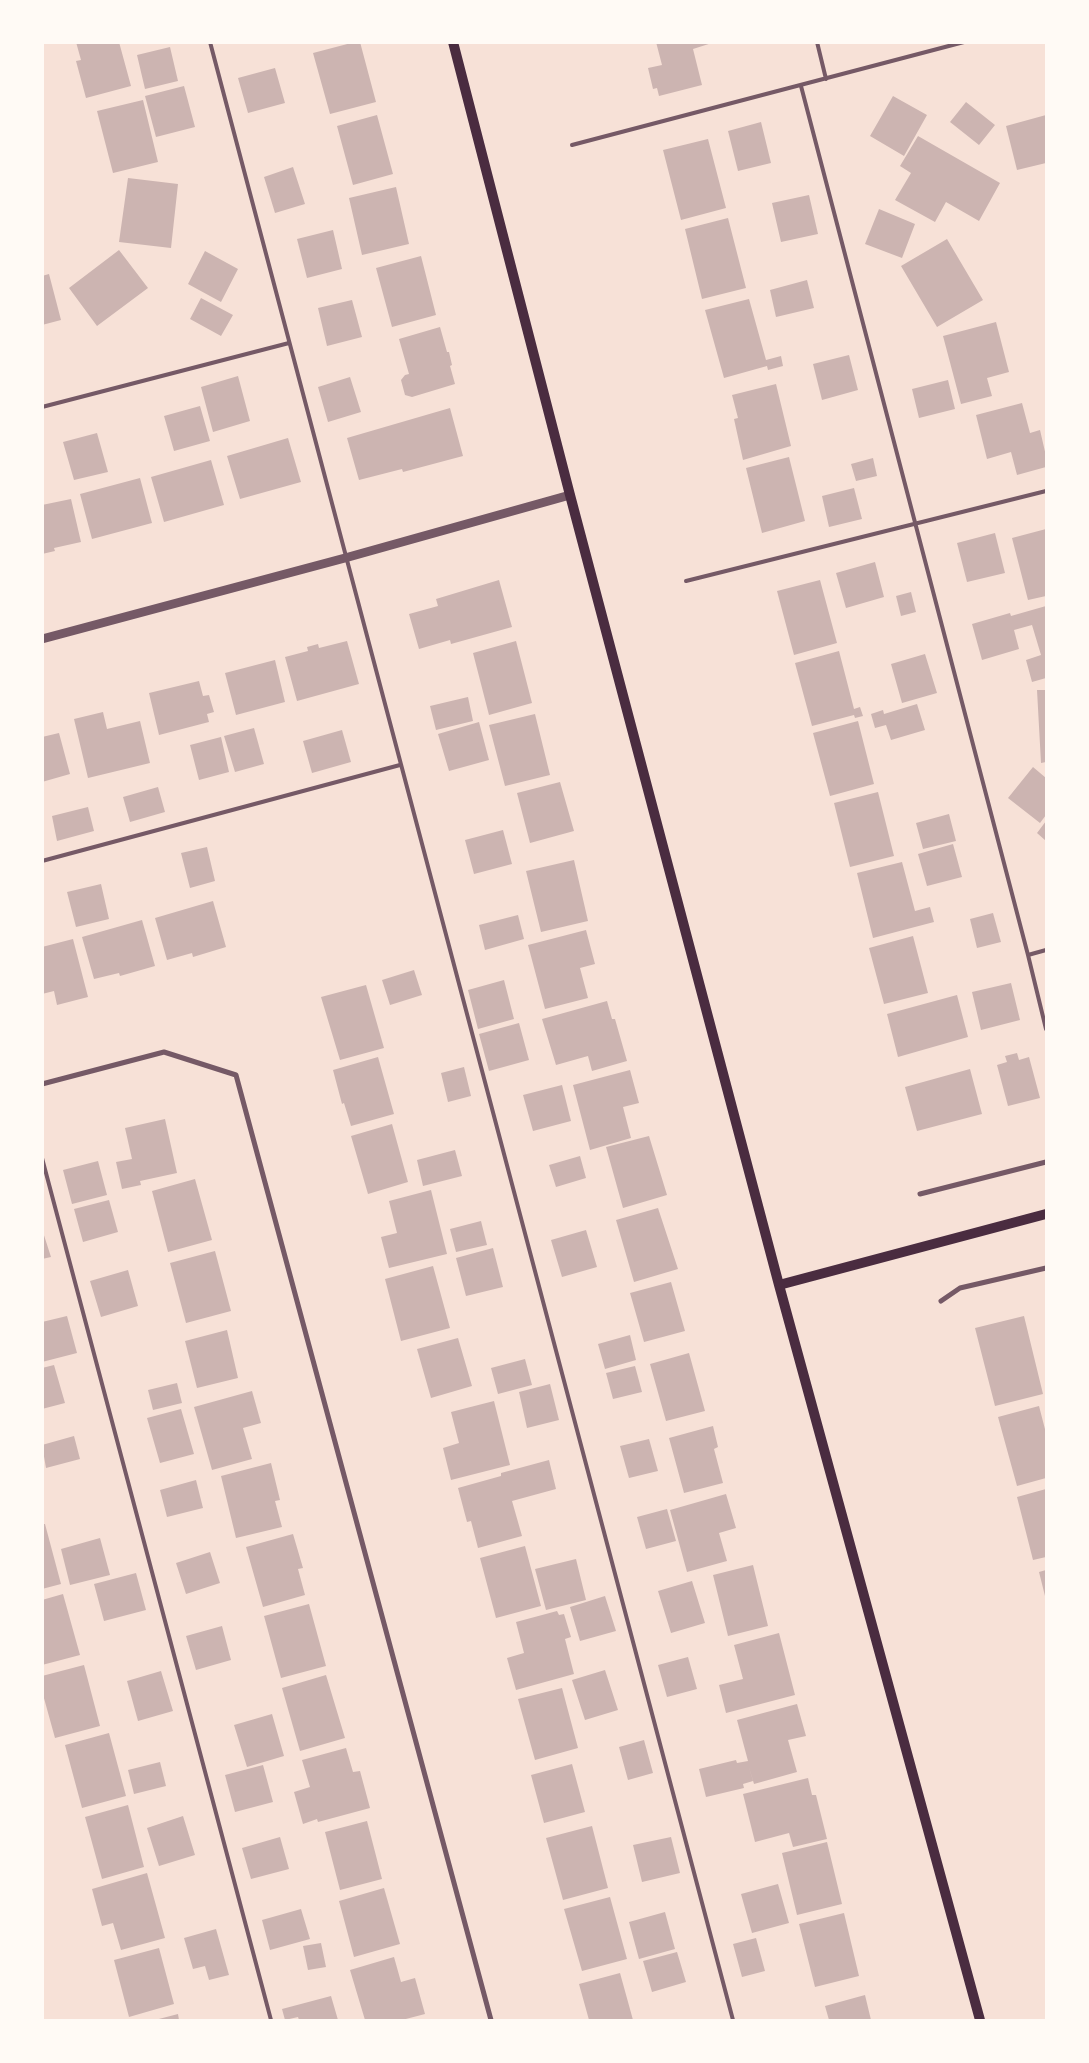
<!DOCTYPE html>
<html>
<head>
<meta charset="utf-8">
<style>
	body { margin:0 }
	#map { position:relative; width:1089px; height:2063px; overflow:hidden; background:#f7e1d7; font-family:Cabin,sans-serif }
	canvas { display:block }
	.frame { position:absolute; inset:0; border:44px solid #fffaf5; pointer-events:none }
</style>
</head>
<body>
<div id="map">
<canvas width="1089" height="2063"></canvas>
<div class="frame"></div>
</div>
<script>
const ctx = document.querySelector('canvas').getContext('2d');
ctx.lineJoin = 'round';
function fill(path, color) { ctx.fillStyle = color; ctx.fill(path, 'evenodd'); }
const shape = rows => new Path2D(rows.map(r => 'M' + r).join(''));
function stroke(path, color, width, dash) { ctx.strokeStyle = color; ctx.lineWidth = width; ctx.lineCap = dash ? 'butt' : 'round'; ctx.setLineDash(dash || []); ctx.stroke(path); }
fill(shape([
	[76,42,119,42,131,86,86,98,76,61,81,60],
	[355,42,360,42,376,102,330,114,313,53],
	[656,42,715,42,693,49,702,85,659,96,657,88,653,89,648,68,662,65],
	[170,47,178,81,145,89,137,55],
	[275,68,285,103,248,113,238,78],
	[184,86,195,127,156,137,145,96],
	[893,96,927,115,904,156,870,136],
	[143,100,158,162,113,173,97,111],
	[966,102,995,125,979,145,950,122],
	[377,115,393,174,353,185,337,126],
	[1046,115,1046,163,1017,170,1006,126],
	[761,122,771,163,738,171,728,131],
	[918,136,1000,183,979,221,946,202,935,222,895,200,911,173,900,166],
	[708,139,726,208,681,220,663,150],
	[293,167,305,204,275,213,264,177],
	[128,178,178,184,171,248,119,242],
	[396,187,409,244,362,255,349,198],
	[809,195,818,234,781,242,772,203],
	[879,209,915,224,902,258,865,244],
	[728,218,746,288,702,299,685,229],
	[333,230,342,269,307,278,297,239],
	[947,239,983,300,937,327,901,266],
	[119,250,148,288,97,326,69,288],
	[205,251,238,269,221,302,188,284],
	[421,256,436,315,392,327,376,268],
	[49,274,61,320,42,325,42,276],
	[807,280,814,308,776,317,770,290],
	[201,298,233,315,221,336,190,319],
	[749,299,766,360,781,356,783,366,768,370,767,366,724,378,705,310],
	[352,300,362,337,327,346,318,308],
	[996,322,1009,372,987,378,992,396,961,404,943,336],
	[440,327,447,352,449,352,452,365,450,366,455,384,412,397,405,395,401,380,405,375,409,374,399,339],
	[849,355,858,390,822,400,813,364],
	[238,376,250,421,213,432,201,387],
	[350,377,361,412,328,422,318,387],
	[948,380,955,409,919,418,912,389],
	[776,384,791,446,743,460,734,419,738,418,732,395],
	[1022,403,1030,433,1040,430,1046,456,1046,467,1017,475,1011,452,987,459,976,415],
	[200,406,210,441,174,451,164,416],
	[450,408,463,456,403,472,402,469,359,480,347,438],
	[97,433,108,472,74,480,63,442],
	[288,438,301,482,240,499,227,456],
	[789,457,805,521,762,533,746,468],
	[873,458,877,476,856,481,851,464],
	[211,460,224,505,164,522,151,477],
	[140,478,152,523,92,539,80,494],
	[854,488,862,519,829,527,822,496],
	[71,499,81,542,54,548,55,551,42,554,42,505],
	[1046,529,1046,596,1028,600,1012,538],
	[995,533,1005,573,967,582,957,543],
	[875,562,884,597,846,608,836,573],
	[499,580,512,627,451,644,450,640,419,649,409,614,438,606,436,599],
	[820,580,837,643,794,655,777,591],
	[911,592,916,612,901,616,896,596],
	[1046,606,1046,678,1032,682,1026,660,1041,655,1032,625,1014,630,1019,649,982,660,972,624,1010,613,1011,616],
	[347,641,359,684,297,701,285,657,308,651,307,647,318,644,319,648],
	[516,641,532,703,489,715,473,653],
	[839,651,854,709,860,707,863,716,855,718,854,715,812,726,795,663],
	[925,654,937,693,902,703,891,664],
	[275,660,285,702,236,715,225,673],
	[199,681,203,696,209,695,214,712,207,714,209,722,159,735,149,693],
	[1037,690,1046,690,1046,762,1041,763],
	[468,697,473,721,436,730,430,706],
	[917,704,925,730,891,740,886,725,875,728,871,714,883,710,884,714],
	[103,712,107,729,140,721,150,763,88,778,74,719],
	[535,714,550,775,505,786,489,725],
	[858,721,874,784,830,796,813,733],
	[479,722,489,760,449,771,438,734],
	[254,728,264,764,235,772,224,736],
	[342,730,351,762,312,773,303,741],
	[59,733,70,774,42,782,42,737],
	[221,737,229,772,199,780,190,745],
	[1033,767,1046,778,1046,815,1040,823,1008,798],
	[560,782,574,831,530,843,517,793],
	[158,787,165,812,130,822,123,797],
	[878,792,894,856,850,867,834,803],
	[88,807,94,831,57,841,52,816],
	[949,814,956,841,923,849,916,823],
	[1046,821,1046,841,1037,833],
	[503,830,512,864,474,874,465,840],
	[953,844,962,877,927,886,918,854],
	[207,847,215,881,190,888,181,853],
	[574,860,588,921,541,932,526,871],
	[902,862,915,911,930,907,934,922,873,938,857,873],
	[101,884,109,919,76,927,67,892],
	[213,901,226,947,193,957,192,953,167,960,155,918],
	[993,913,1001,942,977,948,970,919],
	[518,915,524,939,485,950,479,925],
	[142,920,155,966,120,976,119,973,94,979,82,937],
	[586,930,595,964,580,968,588,998,545,1009,528,945],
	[913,936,928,993,884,1004,869,948],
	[73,939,88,997,57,1005,54,991,42,994,42,947],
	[414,970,422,995,390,1005,382,980],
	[504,980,514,1019,478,1029,468,990],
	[1011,983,1020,1020,981,1030,972,992],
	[366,985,384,1048,340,1060,321,997],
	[957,995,968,1037,898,1057,887,1014],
	[607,1001,612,1019,615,1019,627,1061,592,1071,588,1056,556,1065,542,1019],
	[519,1023,529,1060,489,1071,479,1034],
	[1017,1053,1019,1060,1029,1057,1040,1098,1008,1106,997,1065,1007,1062,1005,1056],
	[378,1057,394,1114,351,1126,344,1103,342,1104,333,1070],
	[464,1067,471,1096,448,1102,441,1073],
	[970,1069,982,1114,917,1131,905,1087],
	[630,1070,639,1103,623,1107,631,1138,590,1150,573,1085],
	[562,1085,571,1121,533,1131,523,1095],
	[165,1119,177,1173,140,1181,141,1185,122,1189,116,1162,132,1159,125,1128],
	[392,1124,408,1182,368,1194,351,1136],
	[649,1136,667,1195,623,1208,606,1147],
	[455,1150,462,1176,423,1186,417,1160],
	[580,1156,586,1178,556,1187,549,1165],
	[98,1161,107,1195,72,1204,63,1170],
	[195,1179,212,1240,168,1252,152,1191],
	[431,1190,447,1254,389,1268,381,1237,397,1233,389,1201],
	[109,1200,118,1232,83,1242,74,1209],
	[658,1208,678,1269,634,1282,616,1220],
	[481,1221,487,1245,456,1252,450,1229],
	[42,1229,51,1257,42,1259],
	[586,1230,597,1267,562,1277,551,1240],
	[493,1248,503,1287,466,1296,456,1258],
	[215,1251,231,1311,186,1323,170,1263],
	[433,1266,450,1328,401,1341,385,1279],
	[128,1270,138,1306,101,1317,90,1281],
	[671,1282,685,1331,644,1342,630,1293],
	[67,1316,77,1353,42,1362,42,1322],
	[1024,1316,1043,1394,995,1406,975,1328],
	[227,1330,238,1378,197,1388,185,1341],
	[630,1335,636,1360,605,1369,598,1344],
	[458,1338,472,1386,431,1398,417,1349],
	[689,1353,705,1411,666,1421,650,1364],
	[525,1359,532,1385,498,1394,491,1368],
	[54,1365,65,1403,42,1409,42,1368],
	[635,1366,642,1392,613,1399,606,1373],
	[177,1383,182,1403,153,1410,148,1390],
	[550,1384,559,1420,527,1428,519,1392],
	[252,1391,261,1423,243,1428,252,1459,212,1470,194,1407],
	[494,1401,510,1465,451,1480,443,1448,459,1443,451,1412],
	[1039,1406,1046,1433,1046,1478,1017,1486,998,1417],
	[181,1409,194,1454,160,1463,147,1418],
	[713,1426,718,1447,714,1449,723,1483,684,1493,669,1438],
	[74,1436,80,1459,46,1468,42,1445],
	[649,1439,658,1471,629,1478,620,1446],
	[549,1460,556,1489,512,1501,522,1536,478,1548,471,1521,467,1522,458,1488,501,1476,501,1473],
	[271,1463,280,1500,275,1501,282,1527,236,1538,221,1476],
	[196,1480,203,1508,167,1517,160,1490],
	[1046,1489,1046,1557,1033,1560,1017,1497],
	[726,1494,736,1528,719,1533,727,1561,687,1572,670,1510],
	[667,1509,676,1541,646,1549,637,1517],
	[42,1524,45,1524,61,1584,42,1589],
	[293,1534,303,1568,298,1569,305,1595,263,1607,246,1547],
	[100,1538,110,1575,70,1585,61,1549],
	[525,1546,541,1606,496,1618,480,1558],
	[210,1552,220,1583,186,1594,176,1563],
	[576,1559,586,1600,546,1610,535,1569],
	[753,1565,768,1626,728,1636,713,1575],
	[1046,1570,1046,1600,1039,1572],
	[136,1573,146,1610,104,1621,94,1584],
	[692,1581,705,1623,671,1633,658,1591],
	[63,1594,80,1655,42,1665,42,1600],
	[605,1596,616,1631,580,1641,570,1607],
	[309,1604,326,1666,281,1678,264,1616],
	[557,1611,559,1615,564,1614,571,1637,565,1639,574,1674,516,1690,507,1658,524,1653,516,1622],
	[222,1626,231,1660,196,1670,186,1636],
	[779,1633,795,1695,726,1713,719,1685,743,1679,734,1645],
	[688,1657,697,1689,667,1697,658,1665],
	[84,1665,100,1726,55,1738,42,1691,42,1676],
	[605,1670,618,1710,585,1720,572,1680],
	[161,1671,173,1711,138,1721,127,1681],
	[326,1675,345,1738,300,1751,282,1688],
	[562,1688,578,1748,535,1760,518,1699],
	[797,1704,806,1736,788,1740,797,1772,754,1784,748,1764,753,1781,743,1784,744,1788,706,1797,699,1769,736,1760,737,1763,748,1761,737,1720],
	[272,1714,284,1756,247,1767,234,1725],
	[109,1733,126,1796,82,1808,65,1745],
	[644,1740,653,1773,628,1780,619,1747],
	[346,1748,353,1772,360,1771,370,1808,318,1822,317,1819,303,1824,294,1792,310,1787,302,1760],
	[160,1762,166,1786,134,1794,128,1770],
	[572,1764,585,1812,544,1823,531,1775],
	[263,1765,273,1802,235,1812,225,1775],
	[808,1778,812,1795,816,1795,827,1839,793,1847,789,1833,755,1842,743,1794],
	[128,1805,144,1867,102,1879,85,1817],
	[183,1816,195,1855,159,1866,147,1828],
	[367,1821,382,1879,340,1890,325,1832],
	[592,1826,608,1888,563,1900,546,1838],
	[280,1837,289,1869,251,1879,242,1848],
	[671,1837,680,1873,642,1882,633,1845],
	[827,1842,842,1904,797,1915,782,1853],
	[147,1873,165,1938,121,1950,113,1923,102,1926,92,1889],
	[778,1884,789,1923,752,1933,741,1894],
	[384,1888,400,1944,354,1957,339,1901],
	[610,1897,627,1959,582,1971,564,1909],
	[301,1909,310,1939,270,1950,262,1920],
	[665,1912,675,1949,639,1959,629,1922],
	[844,1913,859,1976,815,1987,799,1924],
	[216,1929,229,1975,209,1980,205,1966,193,1969,184,1938],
	[756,1938,765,1971,742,1977,733,1944],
	[321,1943,326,1967,308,1970,303,1946],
	[159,1948,174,2004,129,2017,114,1960],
	[677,1952,686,1982,652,1992,643,1961],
	[394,1957,401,1982,415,1978,425,2014,402,2020,365,2020,350,1970],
	[620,1973,633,2020,589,2020,579,1984],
	[865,1995,871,2020,829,2020,825,2006],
	[331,1996,338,2020,299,2020,298,2017,285,2020,282,2009],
	[178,2014,179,2020,155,2020]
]), '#ccb4b1');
stroke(shape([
	[210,42,733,2020],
	[817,42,826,79],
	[801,86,1028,955,1046,950],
	[572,145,964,42],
	[42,407,289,343],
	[686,581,1046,491],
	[42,861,400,765],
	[1028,955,1046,1029],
	[42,1158,271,2020]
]), '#755966', 4);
stroke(shape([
	[42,1084,164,1052,236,1075,491,2020],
	[920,1194,1046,1162],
	[941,1301,960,1288,1046,1268]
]), '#755966', 5);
stroke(shape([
	[42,639,345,558,570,495]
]), '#755966', 9);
stroke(shape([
	[453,42,570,495,779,1285,980,2020],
	[779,1285,1046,1214]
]), '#4a2c40', 10);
</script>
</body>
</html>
